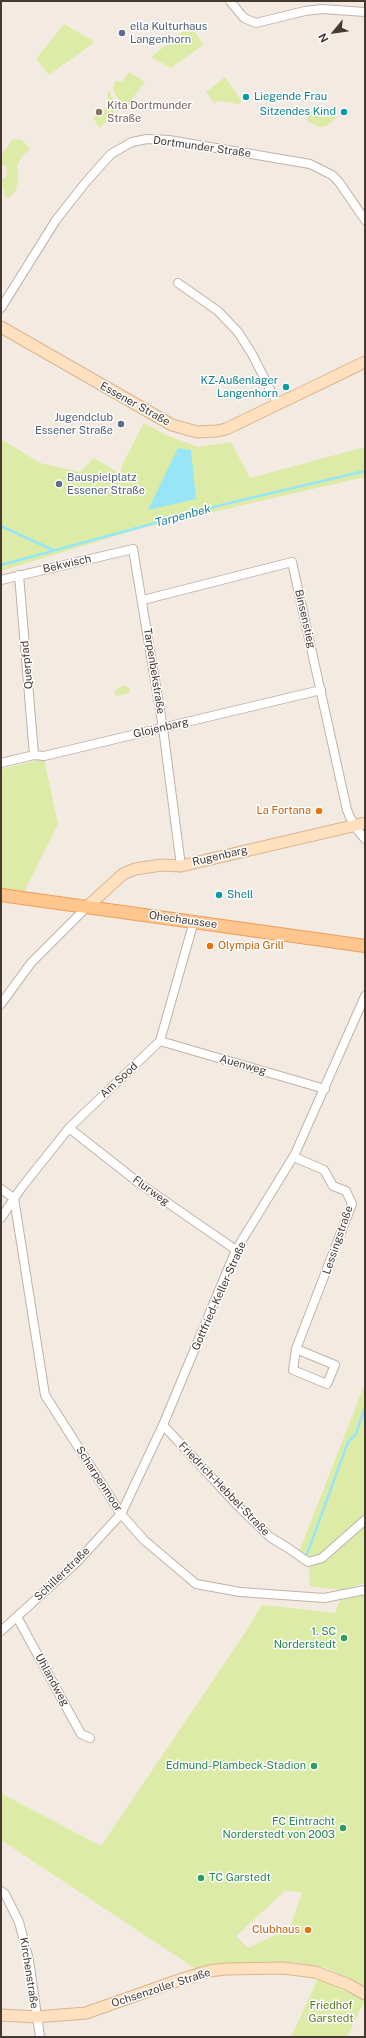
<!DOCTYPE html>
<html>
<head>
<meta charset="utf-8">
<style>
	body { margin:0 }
	#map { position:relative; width:366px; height:2038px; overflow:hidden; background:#f3eae2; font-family:"Public Sans",sans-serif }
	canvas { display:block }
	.frame { position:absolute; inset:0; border:2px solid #453932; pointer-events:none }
	.north { position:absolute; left:314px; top:12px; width:40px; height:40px; -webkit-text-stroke:3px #fff; paint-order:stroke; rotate:241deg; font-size:11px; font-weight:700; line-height:16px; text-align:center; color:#453932 }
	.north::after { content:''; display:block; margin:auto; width:14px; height:18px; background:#453932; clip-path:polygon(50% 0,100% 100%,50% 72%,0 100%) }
</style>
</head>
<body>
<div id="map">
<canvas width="366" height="2038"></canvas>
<div class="frame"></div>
<div class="north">N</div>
</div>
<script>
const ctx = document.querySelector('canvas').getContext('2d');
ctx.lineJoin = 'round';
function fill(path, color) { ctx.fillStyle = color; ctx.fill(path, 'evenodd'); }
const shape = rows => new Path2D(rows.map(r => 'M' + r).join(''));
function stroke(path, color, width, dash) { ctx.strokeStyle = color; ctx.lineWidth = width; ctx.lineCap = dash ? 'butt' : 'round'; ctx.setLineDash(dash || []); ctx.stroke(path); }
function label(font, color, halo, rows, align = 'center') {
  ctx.font = font + ' "Public Sans",sans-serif'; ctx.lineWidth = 3; ctx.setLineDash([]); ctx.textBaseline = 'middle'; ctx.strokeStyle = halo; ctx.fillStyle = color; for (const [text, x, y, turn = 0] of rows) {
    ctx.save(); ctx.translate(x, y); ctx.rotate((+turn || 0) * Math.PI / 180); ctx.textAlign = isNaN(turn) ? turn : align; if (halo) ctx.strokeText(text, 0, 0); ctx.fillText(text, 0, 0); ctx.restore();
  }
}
fill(shape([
	[64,24,95,42,49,75,36,59],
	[191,25,203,45,171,68,151,57],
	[129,72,145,82,125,108,113,91,115,81,123,81],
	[225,77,241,100,240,104,219,101,214,103,206,92],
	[108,90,117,104,115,112,100,128,93,118,107,107],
	[308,111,337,117,326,126,319,127,307,121],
	[19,139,23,141,30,149,23,155,17,166,18,178,16,190,10,197,6,198,1,181,6,176,7,170,6,166,1,164,1,156,12,140],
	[144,423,166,435,198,447,231,442,250,478,365,447,365,477,138,529,1,571,1,439,40,463,80,472,94,458,120,474,123,463],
	[123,685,129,688,130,693,116,696,114,691],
	[44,759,58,824,23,894,1,891,1,769],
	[365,1383,365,1583,343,1590,310,1586,309,1559,299,1552],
	[365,1592,365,1986,326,1968,293,1962,275,1964,228,1963,196,1969,1,1840,1,1790,4,1795,101,1846,243,1636,262,1605,335,1613,340,1601],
	[285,1891,302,1892,290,1928,248,1948,236,1936],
	[318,1979,365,2000,347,2037,291,2037]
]), '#dceca6');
fill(shape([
	[178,448,191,450,196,499,148,510]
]), '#97e5f7');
stroke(shape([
	[1,526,53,550],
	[1,565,225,504,365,471],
	[307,1554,348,1442,356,1434,365,1407]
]), '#97e5f7', 2.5);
const street = shape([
	[230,1,244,18,256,23,305,11,322,9,365,12],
	[178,283,218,311,238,332,252,354,278,405],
	[1,308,56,220,86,182,111,154,132,142,147,139,169,140,310,164,332,175,339,182,365,220],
	[19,575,34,755],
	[1,580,133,549,163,728,181,866],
	[143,600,292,562,347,810,354,826,365,839],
	[1,763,34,755,44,756,321,690],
	[1,1004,31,963,87,907],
	[160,1041,325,1089],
	[69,1128,139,1183,236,1250],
	[294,1157,324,1170,333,1186,346,1191,352,1204,296,1349,293,1370,327,1384,335,1365,296,1349],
	[1,1189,14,1198,45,1395,121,1514,144,1540,196,1584,240,1592,324,1598,365,1590],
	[1,1218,22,1187,69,1128,160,1041,194,921],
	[163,1425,238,1506,270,1537,288,1548,308,1562,322,1558,365,1520],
	[17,1617,81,1734,90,1738],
	[1,1631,76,1563,121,1514,163,1425,236,1250,295,1154,365,996],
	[1,1891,5,1894,19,1922,29,1960,40,2037]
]);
const secondary = shape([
	[1,327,172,425,197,432,217,431,226,429,365,362],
	[87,907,123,874,135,869,161,865,181,866,365,823],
	[1,2015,36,2017,86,2013,185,1978,209,1971,226,1969,283,1968,315,1972,347,1984,365,1994]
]);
const primary = shape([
	[1,895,365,946]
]);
stroke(street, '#c2b2a7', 10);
stroke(secondary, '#dab58f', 13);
stroke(primary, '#ef9d54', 14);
stroke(street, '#fff', 8);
stroke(secondary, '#ffe1c0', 11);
stroke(primary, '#ffc68f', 12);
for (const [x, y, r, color] of [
	[122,33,4,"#5c6f8a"],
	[246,97,4,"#0f9aa8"],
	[99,112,4,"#8d6e63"],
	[344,112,4,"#0f9aa8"],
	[286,387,4,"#0f9aa8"],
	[121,424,4,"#5c6f8a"],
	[59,484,4,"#5c6f8a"],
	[319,811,4,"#e8710a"],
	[219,895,4,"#0f9aa8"],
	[210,946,4,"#e8710a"],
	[344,1638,4,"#2e9e5b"],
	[314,1766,4,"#2e9e5b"],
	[343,1828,4,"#2e9e5b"],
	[201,1878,4,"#2e9e5b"],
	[308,1930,4,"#e8710a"]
]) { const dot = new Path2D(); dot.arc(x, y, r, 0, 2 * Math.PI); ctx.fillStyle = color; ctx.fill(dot); stroke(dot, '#fff', 1.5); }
label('11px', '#4e5e75', '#fff', [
	["ella Kulturhaus",130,27],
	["Langenhorn",130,40],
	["Jugendclub",113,418,"right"],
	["Essener Straße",113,431,"right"],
	["Bauspielplatz",67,478],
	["Essener Straße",67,491]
], 'left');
label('11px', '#0d838f', '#fff', [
	["Liegende Frau",254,97],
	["Sitzendes Kind",336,112,"right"],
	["KZ-Außenlager",278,381,"right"],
	["Langenhorn",278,394,"right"],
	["Shell",227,895]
], 'left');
label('11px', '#785e54', '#fff', [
	["Kita Dortmunder",107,106],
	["Straße",107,119]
], 'left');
label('11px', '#453932', '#fff', [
	["Dortmunder Straße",202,147,8],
	["Essener Straße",135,404,29],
	["Bekwisch",67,564,-13],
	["Binsenstieg",305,619,77],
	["Querpfad",27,665,-95],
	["Tarpenbekstraße",154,671,81],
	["Glojenbarg",161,728,-13],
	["Rugenbarg",220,856,-13],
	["Ohechaussee",183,920,8],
	["Auenweg",243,1065,16],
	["Am Sood",119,1080,-43],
	["Flurweg",151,1191,36],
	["Lessingstraße",338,1240,-71],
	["Gottfried-Keller-Straße",219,1296,-66],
	["Scharpenmoor",99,1479,57],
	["Friedrich-Hebbel-Straße",224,1489,46],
	["Schillerstraße",62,1574,-44],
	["Uhlandweg",52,1680,61],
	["Kirchenstraße",29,1973,81],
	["Ochsenzoller Straße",161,1988,-18]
]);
label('11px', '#c56008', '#fff', [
	["La Fortana",311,811],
	["Olympia Grill",218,946,"left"],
	["Clubhaus",300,1930]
], 'right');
label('11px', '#27864d', '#fff', [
	["1. SC",336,1632],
	["Norderstedt",336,1645],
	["Edmund-Plambeck-Stadion",306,1766],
	["FC Eintracht",335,1822],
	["Norderstedt von 2003",335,1835],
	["TC Garstedt",209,1878,"left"]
], 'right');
label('11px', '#587b21', '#fff', [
	["Friedhof",331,2006],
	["Garstedt",331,2019]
]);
label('italic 12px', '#1f8098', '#fff', [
	["Tarpenbek",183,516,-15]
]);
</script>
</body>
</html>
